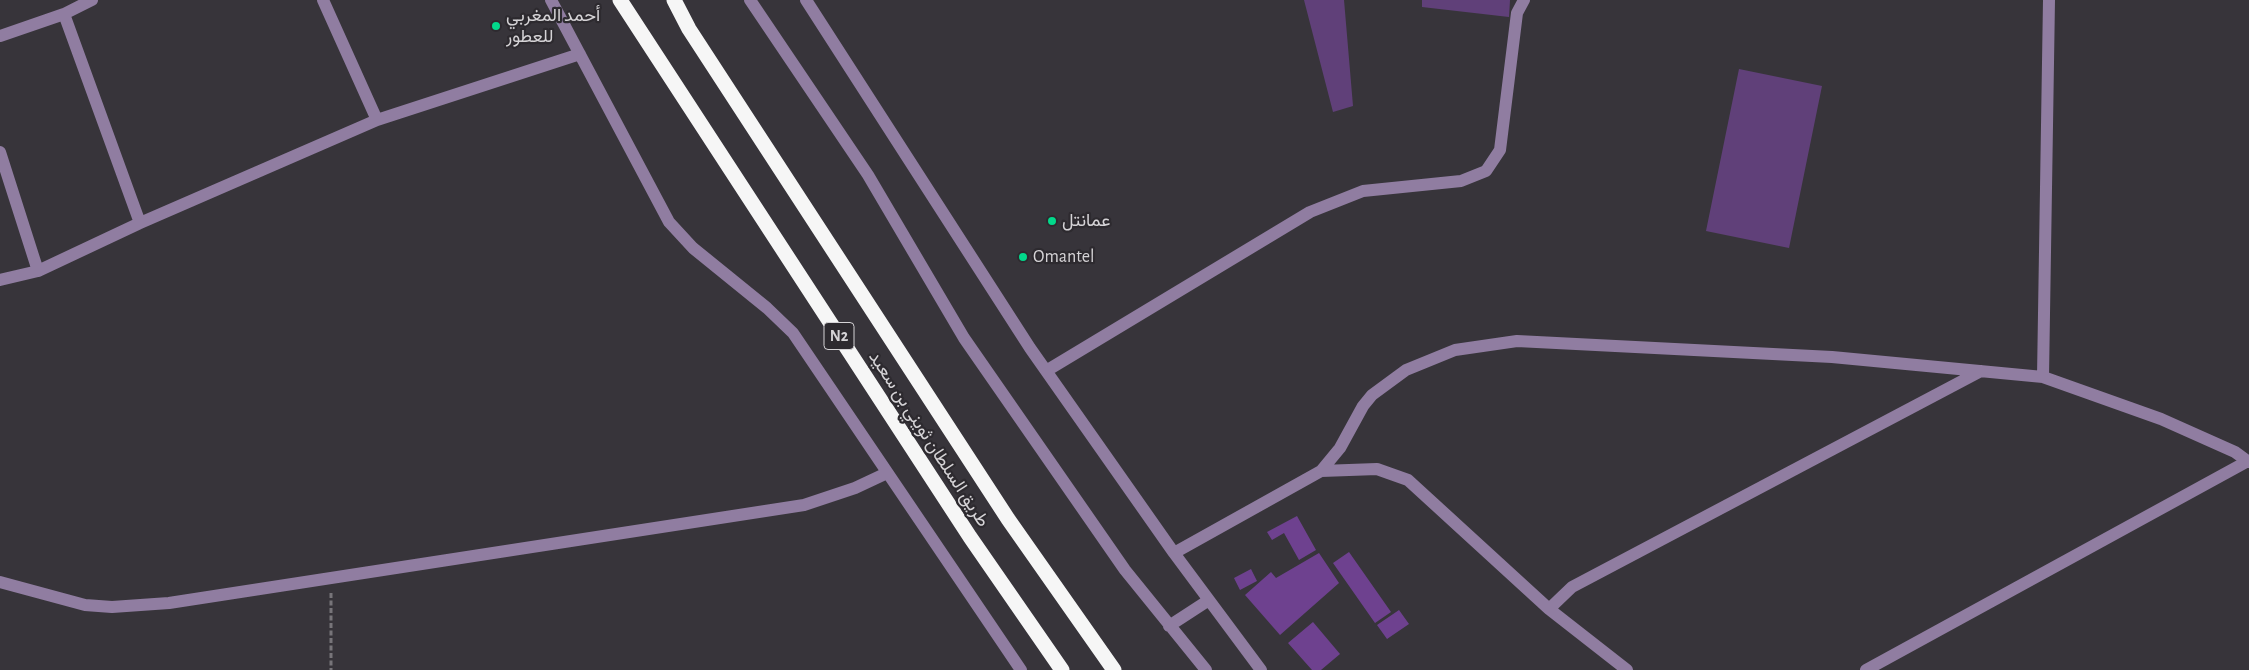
<!DOCTYPE html>
<html>
<head>
<meta charset="utf-8">
<style>
	body { margin:0 }
	canvas { display:block; background:#37343a }
</style>
</head>
<body>
<canvas width="2249" height="670"></canvas>
<script>
const ctx = document.querySelector('canvas').getContext('2d');
ctx.lineJoin = 'round';
function fill(path, color) { ctx.fillStyle = color; ctx.fill(path, 'evenodd'); }
const shape = rows => new Path2D(rows.map(r => 'M' + r).join(''));
function stroke(path, color, width, dash) { ctx.strokeStyle = color; ctx.lineWidth = width; ctx.lineCap = dash ? 'butt' : 'round'; ctx.setLineDash(dash || []); ctx.stroke(path); }
function label(font, color, halo, rows, align = 'center') {
  ctx.font = font + ' "Alegreya Sans",Vazirmatn,sans-serif'; ctx.lineWidth = 4.5; ctx.setLineDash([]); ctx.textBaseline = 'middle'; ctx.strokeStyle = halo; ctx.fillStyle = color; for (const [text, x, y, turn = 0] of rows) {
    ctx.save(); ctx.translate(x, y); ctx.rotate((+turn || 0) * Math.PI / 180); ctx.textAlign = isNaN(turn) ? turn : align; if (halo) ctx.strokeText(text, 0, 0); ctx.fillText(text, 0, 0); ctx.restore();
  }
}
fill(shape([
	[1304,0,1344,0,1353,106,1333,112],
	[1422,0,1510,0,1509,17,1422,7],
	[1739,69,1822,86,1789,248,1706,231]
]), '#604079');
fill(shape([
	[1297,516,1316,550,1299,560,1284,533,1272,540,1267,532],
	[1349,552,1391,612,1375,623,1333,563],
	[1319,553,1339,583,1280,635,1245,595,1271,572,1276,578],
	[1251,569,1257,581,1240,590,1234,578],
	[1399,610,1409,624,1387,639,1377,625],
	[1313,622,1340,654,1321,670,1312,670,1288,643]
]), '#6e418f');
stroke(shape([
	[331,593,331,670]
]), '#777479', 3, [5, 2.5]);
stroke(shape([
	[323,0,377,120],
	[551,0,669,222,693,248,767,308,793,333,1021,670],
	[750,0,868,175,964,338,1125,570,1206,670],
	[806,0,1030,348,1174,553,1261,670],
	[64,14,140,223],
	[0,36,64,14,92,0],
	[0,152,38,271],
	[0,280,38,271,140,223,377,120,580,54],
	[1046,371,1310,212,1363,191,1461,181,1486,171,1500,150,1517,13,1524,0],
	[2043,377,2049,0],
	[1321,471,1377,469,1408,480,1549,609,1627,670],
	[1174,553,1321,471,1340,448,1363,406,1372,395,1406,370,1455,350,1517,341,1832,357,2043,377,2161,419,2235,452,2249,462],
	[0,582,85,605,112,607,169,603,804,505,855,488,887,473],
	[1549,609,1572,587,1981,371],
	[1169,626,1209,600],
	[1866,670,2248,461]
]), '#907da1', 12);
stroke(shape([
	[620,0,970,537,1062,670],
	[674,0,689,29,1008,519,1114,670]
]), '#f6f6f6', 15);
for (const [x, y, r, color] of [
	[496,26,5,"#02d98b"],
	[1052,221,5,"#02d98b"],
	[1023,257,5,"#02d98b"]
]) { const dot = new Path2D(); dot.arc(x, y, r, 0, 2 * Math.PI); ctx.fillStyle = color; ctx.fill(dot); stroke(dot, '#2d2a2f', 2); }
for (const [x, y, w] of [
	[839,336,30]
]) { const box = new Path2D(); box.roundRect(x - w / 2, y - 13.5, w, 27, 4); ctx.fillStyle = '#2d2a2f'; ctx.fill(box); stroke(box, '#d5d3d6', 1); }
label('bold 16px', '#d5d3d6', null, [
	["N2",839,336]
]);
label('18px', '#d5d3d6', '#2d2a2f', [
	["أحمد المغربي",506,16],
	["للعطور",506,37],
	["عمانتل",1062,221],
	["Omantel",1033,257]
], 'left');
label('18px', '#d5d3d6', '#2d2a2f', [
	["طريق السلطان ثويني بن سعيد",929,439,57]
]);
</script>
</body>
</html>
